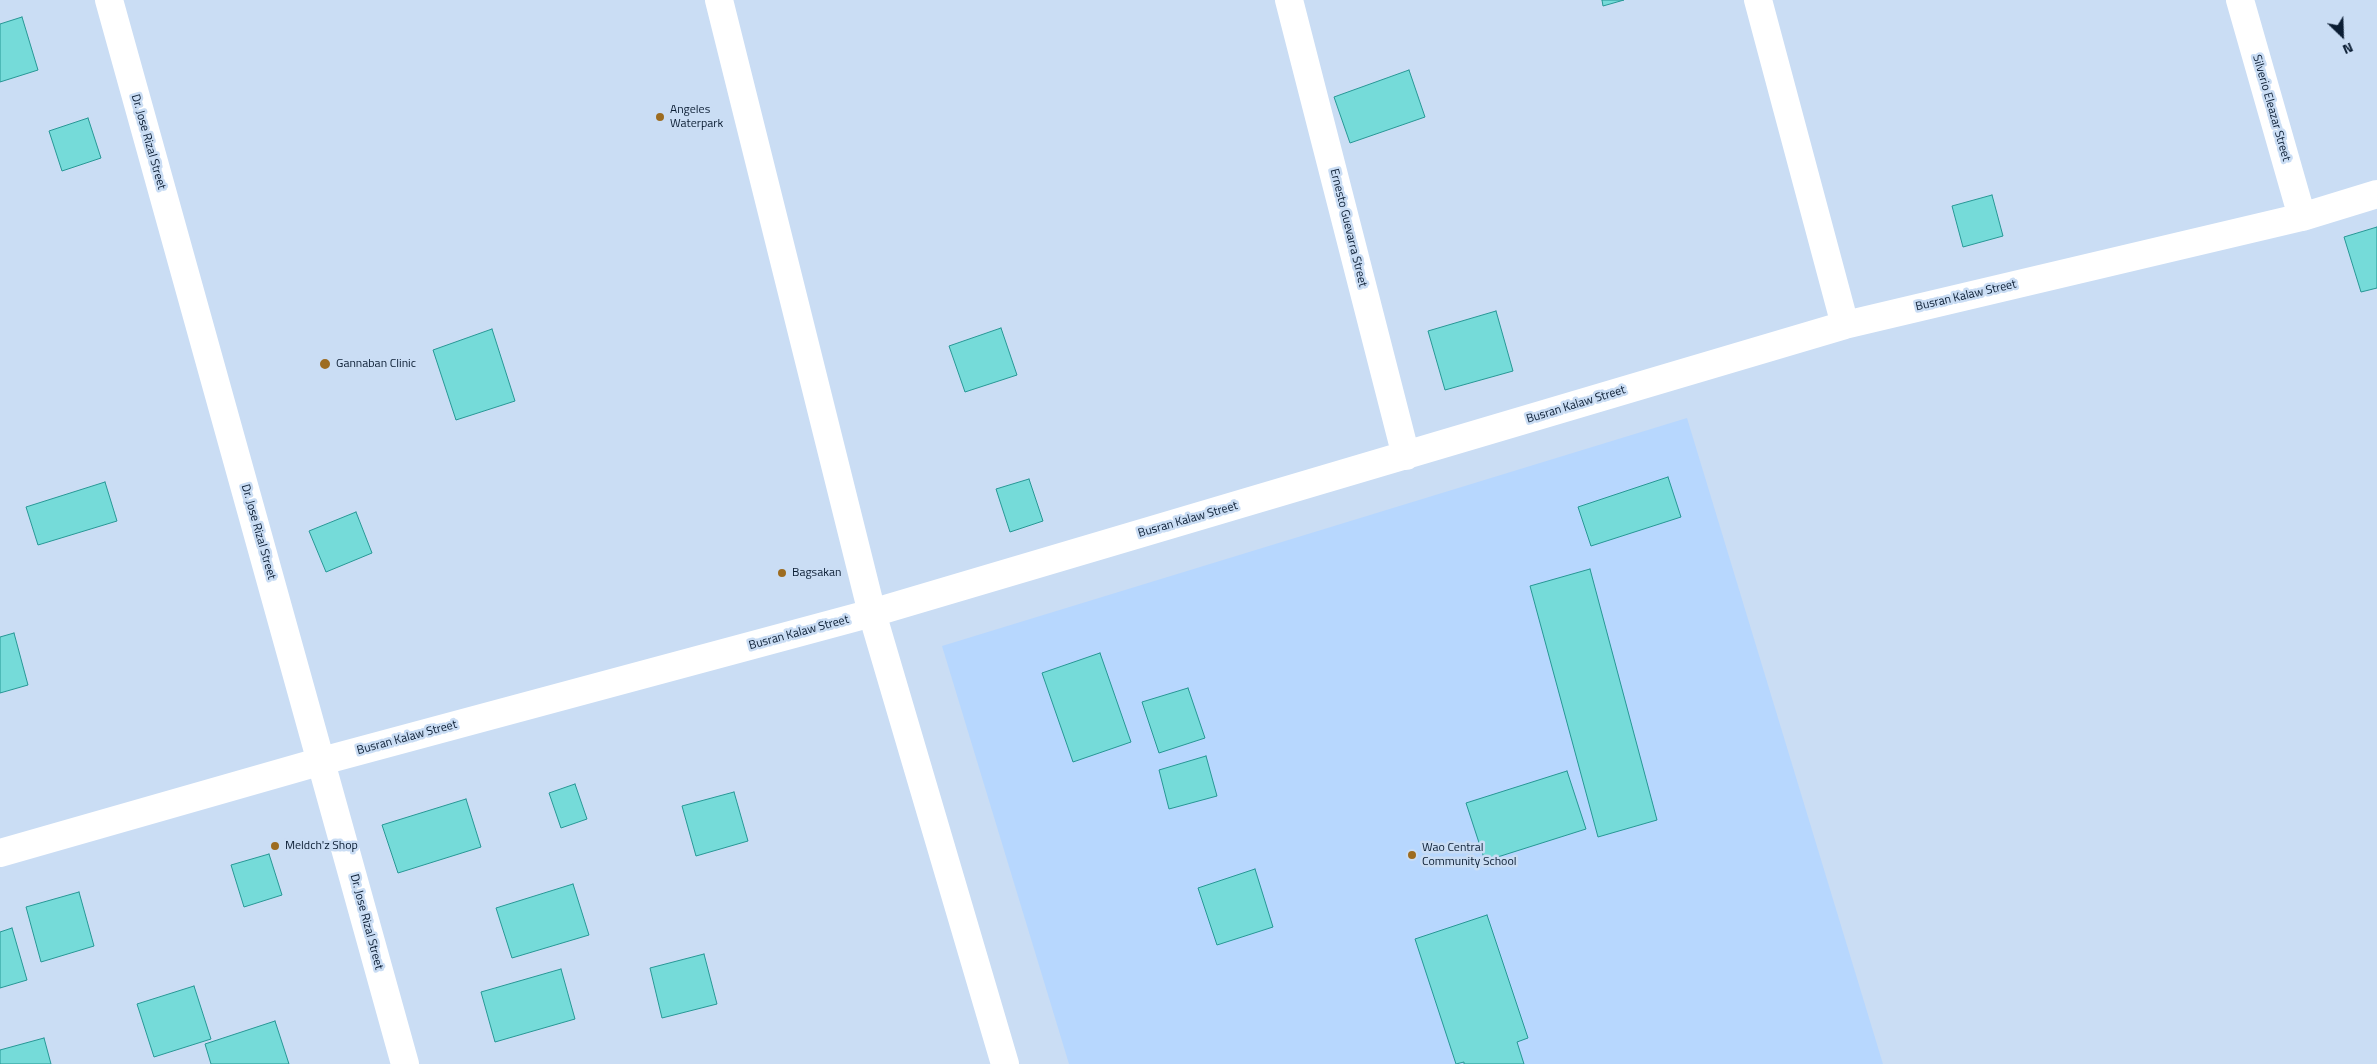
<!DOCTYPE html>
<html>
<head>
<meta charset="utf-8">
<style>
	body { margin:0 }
	#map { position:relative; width:2377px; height:1064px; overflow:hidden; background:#caddf4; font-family:"Titillium Web",sans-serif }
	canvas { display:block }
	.north { position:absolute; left:2317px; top:10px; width:50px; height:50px; -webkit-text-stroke:4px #caddf4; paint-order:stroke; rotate:156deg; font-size:14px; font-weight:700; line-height:20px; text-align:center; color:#0b1d33 }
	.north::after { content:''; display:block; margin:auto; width:18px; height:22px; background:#0b1d33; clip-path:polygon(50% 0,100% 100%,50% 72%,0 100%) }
</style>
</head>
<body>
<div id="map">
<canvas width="2377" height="1064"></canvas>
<div class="north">N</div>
</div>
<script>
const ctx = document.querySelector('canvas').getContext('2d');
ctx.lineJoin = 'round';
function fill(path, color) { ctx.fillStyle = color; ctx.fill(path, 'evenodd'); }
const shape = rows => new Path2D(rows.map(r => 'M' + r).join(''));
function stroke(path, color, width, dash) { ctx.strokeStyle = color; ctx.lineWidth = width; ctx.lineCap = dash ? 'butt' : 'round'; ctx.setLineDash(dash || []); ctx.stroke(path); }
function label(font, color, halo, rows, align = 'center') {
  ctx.font = font + ' "Titillium Web",sans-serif'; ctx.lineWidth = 5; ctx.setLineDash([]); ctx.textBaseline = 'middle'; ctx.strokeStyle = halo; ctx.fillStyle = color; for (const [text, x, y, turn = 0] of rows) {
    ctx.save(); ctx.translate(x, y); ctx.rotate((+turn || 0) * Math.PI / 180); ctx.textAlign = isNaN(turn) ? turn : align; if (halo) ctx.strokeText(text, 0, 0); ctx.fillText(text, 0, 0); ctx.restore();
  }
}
fill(shape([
	[1687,418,1883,1064,1069,1064,942,646]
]), '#b7d7fe');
const building = shape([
	[1602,0,1624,0,1603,6,1602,0],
	[22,17,38,70,0,82,0,24,22,17],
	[1409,70,1425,117,1350,143,1334,97,1409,70],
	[88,118,101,158,62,171,49,131,88,118],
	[1992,195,2003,236,1963,247,1952,206,1992,195],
	[2377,227,2377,288,2361,292,2344,237,2377,227],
	[1496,311,1513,371,1445,390,1428,331,1496,311],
	[1001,328,1017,375,965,392,949,346,1001,328],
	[492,329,515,401,456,420,433,350,492,329],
	[1668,477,1681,517,1591,546,1578,507,1668,477],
	[1029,479,1043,521,1010,532,996,489,1029,479],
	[105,482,117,521,38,545,26,507,105,482],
	[356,512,372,553,326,572,309,531,356,512],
	[1590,569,1657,820,1598,837,1530,586,1590,569],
	[14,633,28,685,0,693,0,637,14,633],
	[1100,653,1131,742,1073,762,1042,673,1100,653],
	[1188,688,1205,738,1159,753,1142,702,1188,688],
	[1206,756,1217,796,1169,809,1159,770,1206,756],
	[1567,771,1586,829,1485,861,1466,803,1567,771],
	[575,784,587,819,561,828,549,793,575,784],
	[734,792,748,841,696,856,682,806,734,792],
	[466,799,481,847,398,873,382,825,466,799],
	[269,854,282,895,244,907,231,865,269,854],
	[1255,869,1273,927,1217,945,1198,888,1255,869],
	[573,884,589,935,512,958,496,908,573,884],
	[79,892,94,946,41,962,26,907,79,892],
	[1487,915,1528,1038,1517,1042,1524,1064,1464,1064,1464,1062,1456,1064,1415,939,1487,915],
	[12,928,27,980,0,988,0,932,12,928],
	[704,954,717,1004,662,1018,650,968,704,954],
	[561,969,575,1019,495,1042,481,992,561,969],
	[194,986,211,1039,154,1057,137,1004,194,986],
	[275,1021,289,1064,211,1064,205,1044,275,1021],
	[44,1038,51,1064,0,1064,0,1050,44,1038]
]);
fill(building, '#75dbd9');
stroke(building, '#279795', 1);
stroke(shape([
	[109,0,405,1064],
	[1289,0,1406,456],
	[1758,0,1845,325],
	[2240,0,2302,217],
	[0,853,322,761,872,613,1845,325,2302,217,2377,194]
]), '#fff', 28);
stroke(shape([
	[719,0,872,613,1005,1064]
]), '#fff', 28);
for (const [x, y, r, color] of [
	[660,117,5,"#9d6c20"],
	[325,364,6,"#9d6c20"],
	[782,573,5,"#9d6c20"],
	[275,846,5,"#9d6c20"],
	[1412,855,5,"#9d6c20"]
]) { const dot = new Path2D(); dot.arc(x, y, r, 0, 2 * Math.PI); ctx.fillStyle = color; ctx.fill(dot); stroke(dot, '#caddf4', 2); }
label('12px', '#0b1d33', '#caddf4', [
	["Silverio Eleazar Street",2271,108,74],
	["Dr. Jose Rizal Street",148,142,74],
	["Ernesto Guevarra Street",1348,228,76],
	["Busran Kalaw Street",1966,296,-13],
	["Busran Kalaw Street",1576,405,-17],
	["Busran Kalaw Street",1188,520,-16],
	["Dr. Jose Rizal Street",258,532,74],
	["Busran Kalaw Street",799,633,-15],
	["Busran Kalaw Street",407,738,-15],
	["Dr. Jose Rizal Street",366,922,75]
]);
label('12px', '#0b1d33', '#caddf4', [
	["Angeles",670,110],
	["Waterpark",670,124],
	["Gannaban Clinic",336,364],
	["Bagsakan",792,573],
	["Meldch'z Shop",285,846],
	["Wao Central",1422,848],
	["Community School",1422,862]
], 'left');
</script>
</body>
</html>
